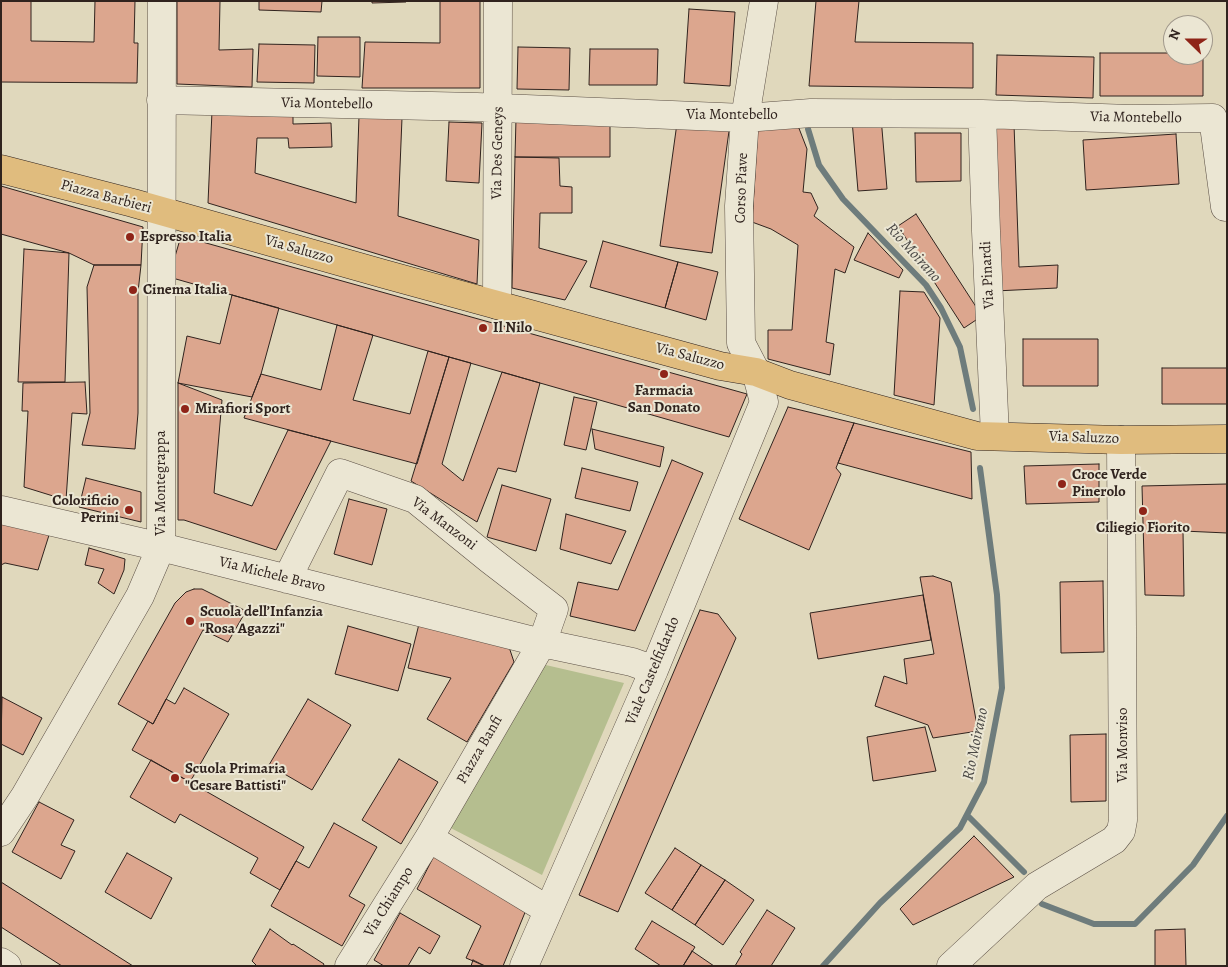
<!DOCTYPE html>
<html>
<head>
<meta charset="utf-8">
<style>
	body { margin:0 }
	#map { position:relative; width:1228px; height:967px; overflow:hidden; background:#e0d8bc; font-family:Alegreya,serif }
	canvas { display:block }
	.frame { position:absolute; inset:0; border:2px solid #30231e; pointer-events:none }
	.north { position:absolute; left:1163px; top:15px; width:50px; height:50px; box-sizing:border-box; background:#ebe6d3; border:1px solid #a0988b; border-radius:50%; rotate:292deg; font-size:14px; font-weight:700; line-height:20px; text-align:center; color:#30231e }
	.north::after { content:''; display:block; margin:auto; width:18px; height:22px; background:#8f2418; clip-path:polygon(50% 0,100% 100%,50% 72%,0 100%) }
</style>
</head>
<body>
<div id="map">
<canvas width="1228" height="967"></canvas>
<div class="frame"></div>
<div class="north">N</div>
</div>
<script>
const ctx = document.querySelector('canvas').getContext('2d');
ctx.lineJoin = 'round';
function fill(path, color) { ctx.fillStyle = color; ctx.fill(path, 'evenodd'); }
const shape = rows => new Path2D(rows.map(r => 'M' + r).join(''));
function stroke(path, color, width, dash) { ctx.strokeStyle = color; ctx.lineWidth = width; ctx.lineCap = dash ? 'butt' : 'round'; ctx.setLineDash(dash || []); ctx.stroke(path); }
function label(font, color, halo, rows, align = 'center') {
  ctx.font = font + ' Alegreya,serif'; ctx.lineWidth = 4; ctx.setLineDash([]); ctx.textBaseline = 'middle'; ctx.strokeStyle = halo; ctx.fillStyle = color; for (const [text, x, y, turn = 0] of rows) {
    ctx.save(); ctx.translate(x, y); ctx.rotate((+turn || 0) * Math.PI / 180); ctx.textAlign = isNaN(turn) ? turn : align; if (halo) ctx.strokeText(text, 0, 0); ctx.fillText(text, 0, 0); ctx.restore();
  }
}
fill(shape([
	[537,663,624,683,542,875,443,824]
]), '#b5be8f');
stroke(shape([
	[808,129,819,165,843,199,926,285,941,308,960,347,973,409],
	[967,815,1024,872],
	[1042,904,1094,924,1135,924,1193,865,1227,816],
	[823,966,880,903,960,828,984,782,1002,688,997,595,980,468]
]), '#6e7c7c', 6);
const building = shape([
	[1,1,31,1,31,41,94,42,95,1,135,1,134,43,138,43,137,83,1,82,1,1],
	[177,1,220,1,219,50,253,49,252,87,177,84,177,1],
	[259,1,322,1,321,12,259,10,259,1],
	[372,1,406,1,406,2,372,3,372,1],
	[440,1,480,1,480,88,362,88,365,42,440,43,440,1],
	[816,1,859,1,855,42,973,43,973,88,809,86,816,1],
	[689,9,735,12,730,86,684,83,689,9],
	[318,37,360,37,360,77,317,76,318,37],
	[259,44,315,45,314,83,257,82,259,44],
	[518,47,570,48,569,90,517,89,518,47],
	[590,49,658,49,657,85,589,85,590,49],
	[1100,53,1173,53,1173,55,1203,55,1203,53,1203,96,1100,96,1100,53],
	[997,55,1094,57,1093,98,996,95,997,55],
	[212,111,293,113,293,124,331,123,332,147,289,148,288,138,257,138,255,173,356,203,359,116,402,118,398,216,479,240,477,284,208,203,212,111],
	[678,116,730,124,712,253,660,246,678,116],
	[881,117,887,189,858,191,852,120,881,117],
	[795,118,807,149,803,192,811,193,818,208,814,216,854,247,845,273,835,269,826,342,834,344,830,375,768,359,768,330,792,330,798,245,771,229,752,222,758,126,795,118],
	[516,119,610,120,610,157,515,157,516,119],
	[449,122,482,123,479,183,446,181,449,122],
	[1014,124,1019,267,1058,265,1057,288,995,291,989,125,1014,124],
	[915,133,961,133,961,181,916,182,915,133],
	[1176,134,1179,184,1086,190,1083,140,1176,134],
	[515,157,559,158,560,186,572,187,572,213,540,213,539,248,587,261,565,300,512,288,515,157],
	[1,186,143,227,141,265,94,265,69,253,1,234,1,186],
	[916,214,982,316,964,328,898,226,916,214],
	[868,233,903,270,899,278,854,260,868,233],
	[181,236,747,394,729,437,169,277,181,236],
	[603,241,678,262,665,308,590,287,603,241],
	[24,249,69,253,65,382,18,382,24,249],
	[678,262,718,272,706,320,665,308,678,262],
	[94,265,141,265,138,292,138,413,135,449,82,445,90,413,87,287,94,265],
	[900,291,924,292,940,318,934,405,894,395,900,291],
	[232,295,279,308,261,374,252,397,178,383,187,336,220,344,232,295],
	[337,325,373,335,353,400,410,414,428,351,449,357,417,464,244,418,261,374,321,390,337,325],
	[1023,339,1098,339,1098,386,1023,386,1023,339],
	[449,357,471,363,442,464,463,481,502,372,540,383,516,472,498,468,477,522,411,481,449,357],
	[1162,368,1227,368,1227,404,1162,404,1162,368],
	[85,382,87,414,72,413,66,500,24,487,28,411,22,411,23,383,85,382],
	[178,383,222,400,214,493,252,506,288,430,331,441,276,550,184,520,178,520,178,383],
	[574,397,597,402,586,450,564,445,574,397],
	[788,407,854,423,836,468,841,474,809,550,739,519,788,407],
	[854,423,971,452,972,499,838,463,854,423],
	[592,429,664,447,660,467,595,449,592,429],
	[672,460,703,473,635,631,570,616,578,582,618,590,672,460],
	[1099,464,1099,502,1026,504,1024,466,1099,464],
	[582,468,638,482,630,511,575,498,582,468],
	[86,478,141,492,141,522,79,507,86,478],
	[1227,484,1227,543,1227,533,1183,531,1184,596,1145,595,1142,486,1227,484],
	[502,485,551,499,536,551,487,537,502,485],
	[349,499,387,509,372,565,334,554,349,499],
	[566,514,626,531,611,564,560,549,566,514],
	[1,522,50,532,38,570,5,563,1,565,1,522],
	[89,548,125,559,124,570,114,594,98,583,104,569,85,565,89,548],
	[933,576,951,582,978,731,933,738,928,725,875,706,884,676,907,684,904,659,934,654,920,577,933,576],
	[1103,581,1104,652,1061,653,1060,582,1103,581],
	[194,589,202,589,246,611,228,642,203,630,153,724,118,704,175,603,186,592,194,589],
	[923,595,931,640,818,659,810,613,923,595],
	[700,610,718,614,736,638,618,912,579,895,700,610],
	[419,624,508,644,514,662,467,742,427,719,451,678,408,668,419,624],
	[348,626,411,644,398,691,335,674,348,626],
	[184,688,229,714,190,782,132,750,148,721,153,724,166,699,175,704,184,688],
	[2,697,42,718,23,755,1,744,2,697],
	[308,699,351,725,312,790,269,765,308,699],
	[925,727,936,771,873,781,867,737,925,727],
	[1106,734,1106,801,1071,802,1070,735,1106,734],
	[399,759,438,782,401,844,362,820,399,759],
	[151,760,304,847,280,890,250,873,258,858,180,814,175,823,130,797,151,760],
	[39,802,74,820,61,845,75,851,61,879,12,852,39,802],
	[334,823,377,847,349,896,365,905,342,946,271,906,296,861,309,868,334,823],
	[974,836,1014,877,913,925,900,909,974,836],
	[675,848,701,865,672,910,645,893,675,848],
	[127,853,172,878,151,919,105,892,127,853],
	[435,854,526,910,503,966,485,966,466,958,481,926,417,889,435,854],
	[701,865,725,880,695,925,672,910,701,865],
	[725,880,754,900,723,945,695,925,725,880],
	[1,882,133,966,62,966,1,927,1,882],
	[767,910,795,928,771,966,735,966,742,954,740,952,767,910],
	[400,913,440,936,430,954,419,947,408,966,384,966,374,960,400,913],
	[652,921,695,947,683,966,661,966,635,949,652,921],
	[270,929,292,945,293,944,324,964,323,966,257,966,252,961,270,929],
	[1185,929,1186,966,1155,966,1155,930,1185,929],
	[692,951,714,966,683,966,692,951],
	[473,960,485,966,471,966,473,960]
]);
fill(building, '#dca68e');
stroke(building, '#30231e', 1);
const minor = shape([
	[161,100,477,107,745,118,811,113,982,114,1131,119,1213,118,1225,207],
	[982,114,986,231,995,436],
	[497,305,498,1],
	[1,510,161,547,542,643,632,662,654,670],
	[287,579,340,473,415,499,489,559,554,609,542,643,429,838,349,966],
	[1,832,25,796,140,596,161,547,162,1],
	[429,838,548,910],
	[1,962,7,966],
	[524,966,654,670,764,402,756,372,741,343,739,206,745,118,764,1],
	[951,966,1037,886,1114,840,1121,831,1123,820,1121,440]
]);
const major = shape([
	[1,169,133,203,384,274,720,366,756,372,790,385,977,436,1121,440,1227,439]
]);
stroke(minor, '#5c5046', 29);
stroke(major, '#30231e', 29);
stroke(minor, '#ebe6d3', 28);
stroke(major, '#e0bc7e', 28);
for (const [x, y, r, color] of [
	[130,237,5,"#8f2418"],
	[133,290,5,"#8f2418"],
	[483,328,5,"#8f2418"],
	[664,374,5,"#8f2418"],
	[185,409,5,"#8f2418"],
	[1062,484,5,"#8f2418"],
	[129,510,5,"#8f2418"],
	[1143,511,5,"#8f2418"],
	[190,621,5,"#8f2418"],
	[175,778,5,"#8f2418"]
]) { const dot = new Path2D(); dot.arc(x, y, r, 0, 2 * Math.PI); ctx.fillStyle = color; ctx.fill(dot); stroke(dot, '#ebe6d3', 2); }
label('15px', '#30231e', '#ebe6d3', [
	["Via Montebello",327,104,1],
	["Via Montebello",732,115],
	["Via Montebello",1136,118,1],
	["Via Des Geneys",498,153,-89],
	["Corso Piave",742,188,-88],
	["Piazza Barbieri",106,197,15],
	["Via Saluzzo",299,250,16],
	["Via Pinardi",988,275,-93],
	["Via Saluzzo",690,357,15],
	["Via Saluzzo",1084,438,2],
	["Via Montegrappa",161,483,-90],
	["Via Manzoni",444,524,37],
	["Via Michele Bravo",272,575,14],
	["Viale Castelfidardo",653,671,-67],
	["Via Monviso",1123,745,-90],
	["Piazza Banfi",480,750,-60],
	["Via Chiampo",389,902,-58]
]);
label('bold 15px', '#30231e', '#ebe6d3', [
	["Espresso Italia",140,237],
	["Cinema Italia",143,290],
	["Il Nilo",493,328],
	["Farmacia",664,391,"center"],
	["San Donato",664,408,"center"],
	["Mirafiori Sport",195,409],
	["Croce Verde",1072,475],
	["Pinerolo",1072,492],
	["Colorificio",119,501,"right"],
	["Perini",119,518,"right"],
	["Ciliegio Fiorito",1143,528,"center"],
	["Scuola dell’Infanzia",200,612],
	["\"Rosa Agazzi\"",200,629],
	["Scuola Primaria",185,769],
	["\"Cesare Battisti\"",185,786]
], 'left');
label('italic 16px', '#4a4845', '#ebe6d3', [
	["Rio Moirano",913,253,48],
	["Rio Moirano",976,744,-78]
]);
</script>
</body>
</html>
